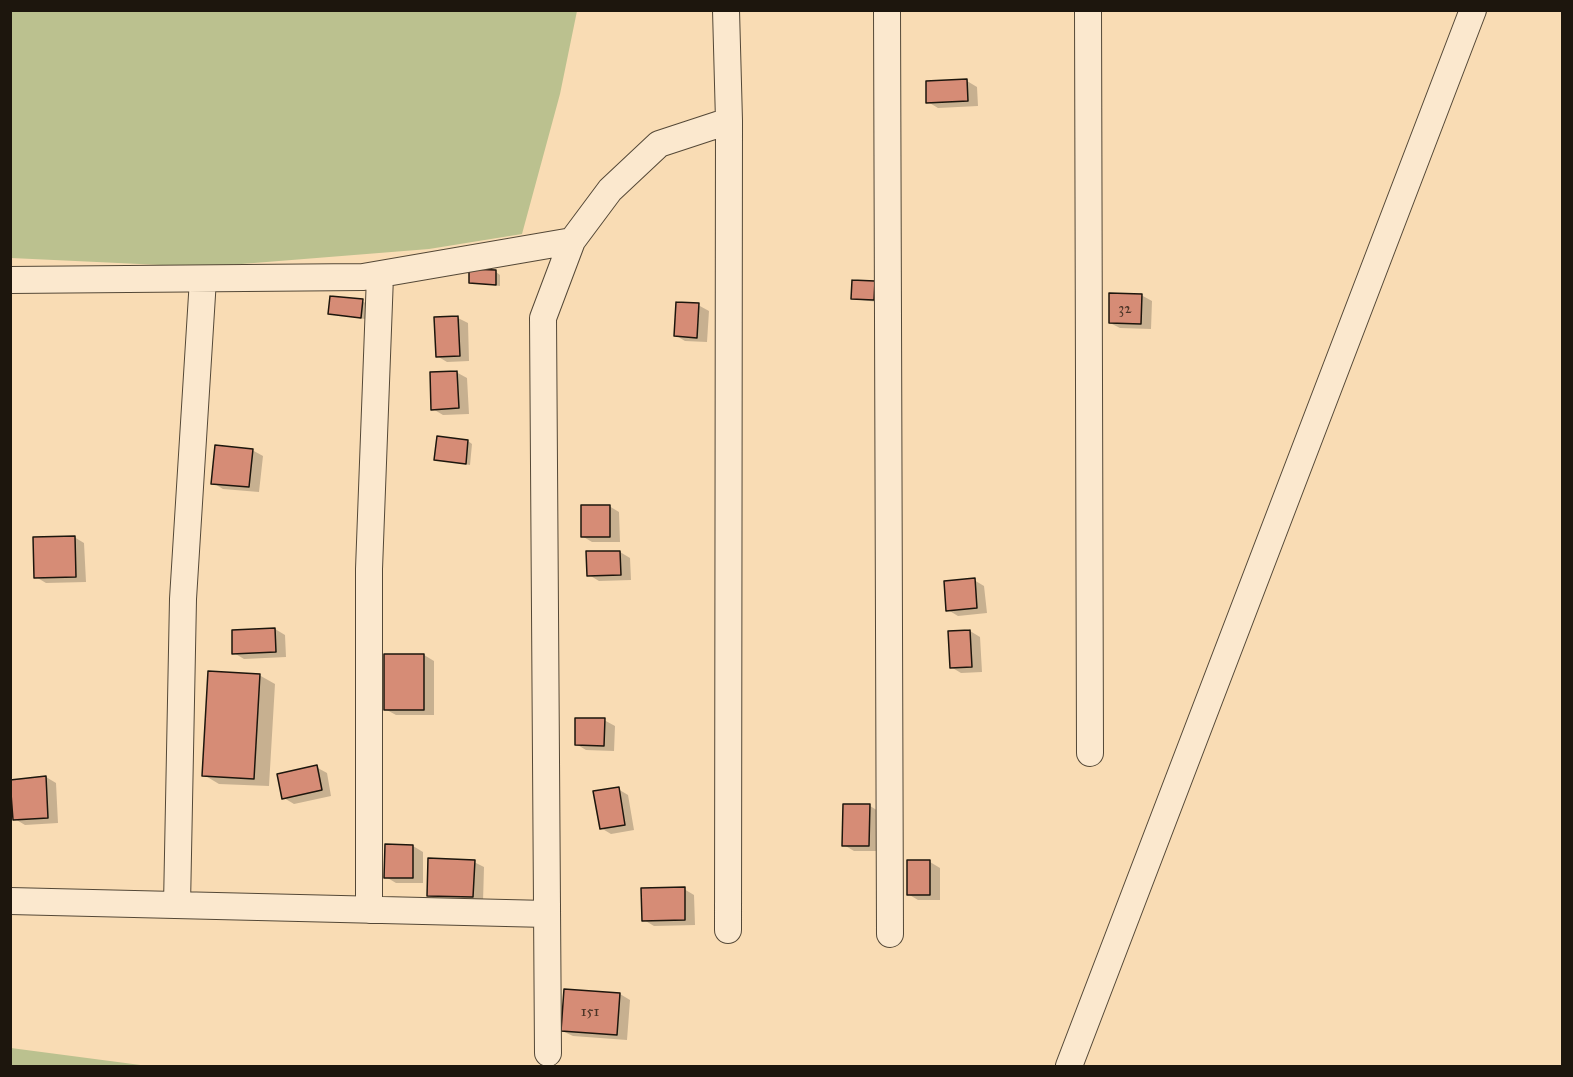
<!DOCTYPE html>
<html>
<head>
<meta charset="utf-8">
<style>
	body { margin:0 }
	#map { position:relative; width:1573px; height:1077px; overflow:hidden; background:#f9dcb4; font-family:"IM FELL Great Primer",serif }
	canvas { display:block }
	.frame { position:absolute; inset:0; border:12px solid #1d160d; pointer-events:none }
</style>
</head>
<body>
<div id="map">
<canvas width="1573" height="1077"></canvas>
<div class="frame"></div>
</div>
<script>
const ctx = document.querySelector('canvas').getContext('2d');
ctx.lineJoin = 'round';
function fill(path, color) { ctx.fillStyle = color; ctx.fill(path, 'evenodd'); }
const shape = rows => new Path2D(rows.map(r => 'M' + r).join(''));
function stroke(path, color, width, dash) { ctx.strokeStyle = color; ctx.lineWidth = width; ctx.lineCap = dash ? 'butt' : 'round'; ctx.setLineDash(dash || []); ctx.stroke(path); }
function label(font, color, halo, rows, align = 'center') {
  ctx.font = font + ' "IM FELL Great Primer",serif'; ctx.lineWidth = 6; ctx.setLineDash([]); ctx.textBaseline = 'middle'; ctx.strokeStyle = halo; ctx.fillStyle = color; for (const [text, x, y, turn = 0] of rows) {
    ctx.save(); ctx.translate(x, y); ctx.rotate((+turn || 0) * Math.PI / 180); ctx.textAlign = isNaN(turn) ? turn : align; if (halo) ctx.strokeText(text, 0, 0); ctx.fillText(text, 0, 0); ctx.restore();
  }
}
fill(shape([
	[11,11,577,11,560,94,522,234,429,249,204,267,11,258],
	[10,1048,11,1048,148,1066,11,1066]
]), '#bbc18f');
fill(shape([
	[967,81,977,87,978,106,938,108,928,102],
	[496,272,500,275,500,286,470,282],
	[874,282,879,285,878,302,852,299],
	[1141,295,1152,301,1151,329,1120,328,1110,323],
	[362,301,367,304,365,319,330,314],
	[698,305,709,311,707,342,685,341,675,335],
	[458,318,468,323,469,361,447,362,437,356],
	[456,372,467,378,469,414,443,415,433,409],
	[468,441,472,444,470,465,436,460],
	[252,450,263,456,259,492,223,489,213,483],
	[609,506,619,512,620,542,592,542,582,536],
	[74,537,84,543,86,582,46,583,36,577],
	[620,552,630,558,631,580,599,581,589,575],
	[974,580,984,586,987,613,958,616,948,610],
	[275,629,285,635,286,657,244,659,234,653],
	[970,631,980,637,982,672,961,673,951,667],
	[424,655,434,661,434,715,396,715,385,709],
	[259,675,275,684,269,786,219,784,204,775],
	[604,720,615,726,614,751,586,750,576,744],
	[316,767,327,773,331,796,294,804,284,798],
	[46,777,56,783,58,823,25,825,15,819],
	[618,789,628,795,634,830,611,834,601,828],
	[870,806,880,812,879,851,854,851,844,845],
	[386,846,413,846,423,852,423,883,396,883,386,877],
	[474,862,484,867,483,902,438,901,428,895],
	[930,862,940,868,940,900,918,900,908,894],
	[684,889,694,895,695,925,654,926,644,920],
	[620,994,630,1000,627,1040,573,1036,562,1031]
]), '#0003');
const building = shape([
	[967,79,968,101,926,103,926,81,967,79],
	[469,269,496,270,496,285,469,283,469,269],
	[852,280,875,281,874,300,851,299,852,280],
	[1109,293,1142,294,1141,324,1109,323,1109,293],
	[330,296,363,299,361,318,328,314,330,296],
	[676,302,699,303,697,338,674,336,676,302],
	[458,316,460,356,436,357,434,317,458,316],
	[457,371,459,408,431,410,430,372,457,371],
	[437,436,468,440,466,464,434,460,437,436],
	[215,445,253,449,249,487,211,484,215,445],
	[581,505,610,505,610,537,581,537,581,505],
	[75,536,76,577,34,578,33,537,75,536],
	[586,551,620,551,621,575,587,576,586,551],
	[975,578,977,608,946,611,944,581,975,578],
	[275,628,276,652,232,654,232,630,275,628],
	[970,630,972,667,950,668,948,631,970,630],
	[384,654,424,654,424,710,384,710,384,654],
	[208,671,260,674,254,779,202,776,208,671],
	[575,718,605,718,604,746,575,745,575,718],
	[317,765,322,790,282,799,277,774,317,765],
	[46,776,48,818,13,820,10,780,46,776],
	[619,787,625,825,600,829,593,791,619,787],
	[843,804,870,804,869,846,842,846,843,804],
	[385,844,413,845,413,878,384,878,385,844],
	[428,858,475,860,473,897,427,896,428,858],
	[907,860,930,860,930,895,907,895,907,860],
	[685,887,685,920,642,921,641,888,685,887],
	[564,989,620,993,617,1035,561,1031,564,989]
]);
fill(building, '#d68c76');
stroke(building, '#1d160d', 1.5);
const minor = shape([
	[726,10,729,121,728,930],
	[887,10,890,934],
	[1088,10,1090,753],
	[10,280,363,277,572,241],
	[10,901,547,914],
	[177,905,183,599,203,279],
	[369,910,369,569,380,276],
	[548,1053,543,318,572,241,610,190,659,144,729,121],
	[1069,1066,1473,10]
]);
stroke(minor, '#544837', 28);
stroke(minor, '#fbe8ce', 26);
label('15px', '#4b3427', null, [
	["32",1125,309],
	["151",590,1012]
]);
</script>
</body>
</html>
